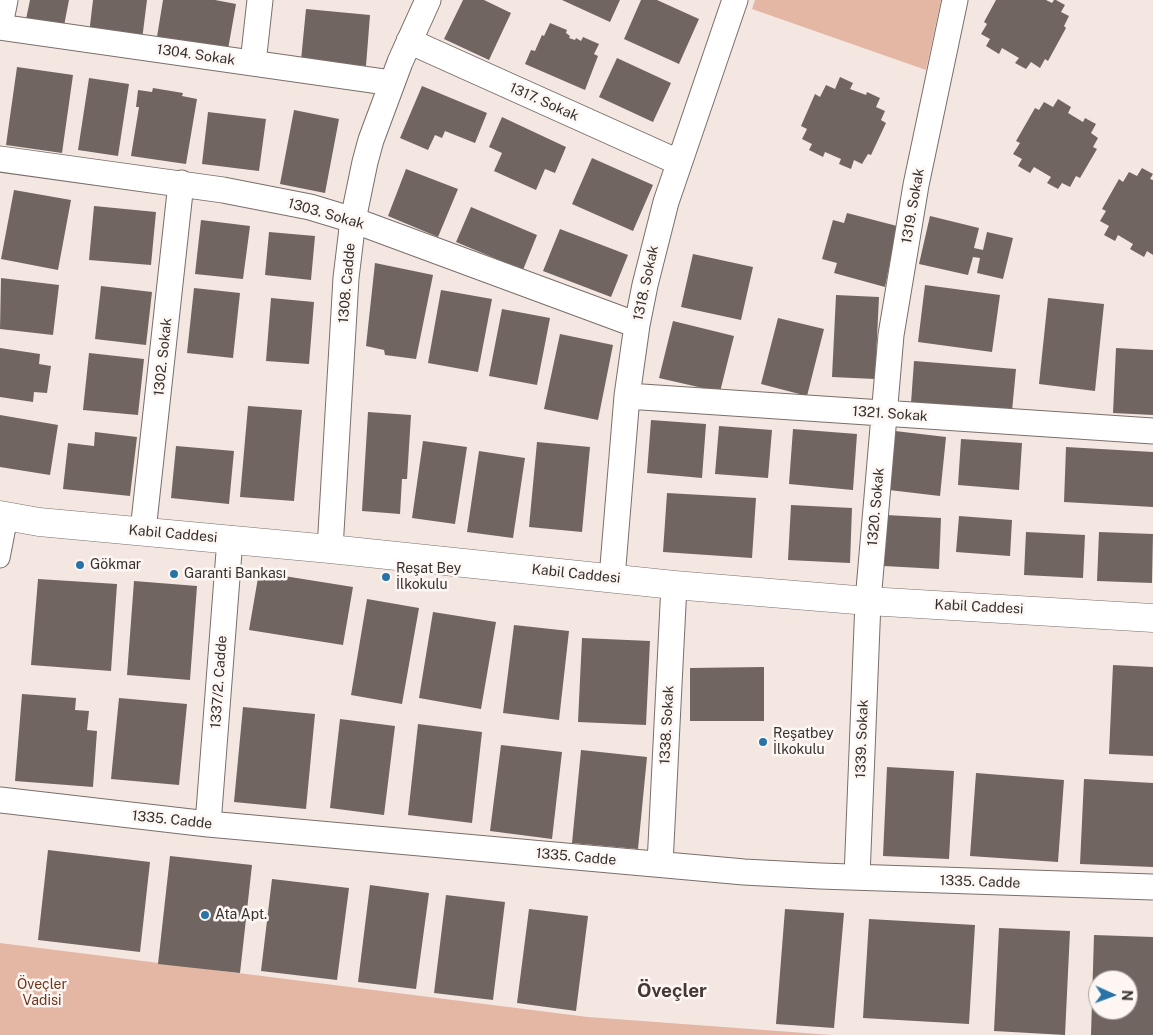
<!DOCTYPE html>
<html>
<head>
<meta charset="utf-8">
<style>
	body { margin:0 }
	#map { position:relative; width:1153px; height:1035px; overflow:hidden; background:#f4e7e2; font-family:"Public Sans",sans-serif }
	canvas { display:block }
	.north { position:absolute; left:1088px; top:970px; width:50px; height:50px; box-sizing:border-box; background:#fdf6f3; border:1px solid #ada7a5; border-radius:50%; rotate:92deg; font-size:14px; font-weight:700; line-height:20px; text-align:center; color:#36312f }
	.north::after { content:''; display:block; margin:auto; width:18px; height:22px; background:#2874a7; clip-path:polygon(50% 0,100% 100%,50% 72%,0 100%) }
</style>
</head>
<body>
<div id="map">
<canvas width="1153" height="1035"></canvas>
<div class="north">N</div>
</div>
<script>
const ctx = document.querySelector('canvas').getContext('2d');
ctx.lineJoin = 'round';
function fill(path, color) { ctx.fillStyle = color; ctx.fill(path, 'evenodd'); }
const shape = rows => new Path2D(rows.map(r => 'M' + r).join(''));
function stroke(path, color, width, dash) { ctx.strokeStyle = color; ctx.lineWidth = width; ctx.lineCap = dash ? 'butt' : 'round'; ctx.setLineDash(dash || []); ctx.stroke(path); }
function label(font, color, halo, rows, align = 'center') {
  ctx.font = font + ' "Public Sans",sans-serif'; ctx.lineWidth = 5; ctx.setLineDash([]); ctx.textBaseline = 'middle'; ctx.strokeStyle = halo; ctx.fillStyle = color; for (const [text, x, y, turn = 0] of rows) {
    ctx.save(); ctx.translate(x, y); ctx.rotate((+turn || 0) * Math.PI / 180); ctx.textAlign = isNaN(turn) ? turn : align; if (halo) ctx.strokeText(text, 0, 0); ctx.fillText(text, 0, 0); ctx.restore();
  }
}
fill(shape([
	[755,0,941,0,926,70,752,9],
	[0,943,588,1017,832,1035,0,1035]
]), '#e4b7a5');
fill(shape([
	[30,0,69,0,63,31,25,24],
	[93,0,147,0,142,40,89,34],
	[163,0,215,0,236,4,227,55,156,43],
	[463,0,484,0,511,13,489,60,444,39],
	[562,0,620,0,610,22],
	[641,0,657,0,699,19,679,64,624,39],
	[996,0,1046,0,1052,3,1054,0,1056,0,1065,5,1061,12,1069,16,1064,26,1066,28,1048,61,1045,59,1040,68,1031,62,1026,69,1015,63,1019,58,1002,48,999,54,986,46,990,39,981,34,987,24,984,22],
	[306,9,370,15,366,66,301,60],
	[550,23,567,30,566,33,570,36,569,38,575,40,576,38,581,41,583,37,599,44,594,54,598,56,585,90,525,64,531,50,535,51,542,35,544,36],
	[617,58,671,83,653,122,599,97],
	[17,67,73,75,62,153,6,145],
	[840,77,853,83,850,89,866,95,867,92,880,98,876,107,885,111,881,120,886,123,871,155,868,154,862,164,854,160,851,169,839,164,841,159,825,152,823,157,809,150,812,144,802,139,807,129,801,126,815,94,820,97,826,85,835,89],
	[89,78,129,84,118,156,78,150],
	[422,86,487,113,475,143,445,131,442,138,435,135,428,150,400,138],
	[153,88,183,93,182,96,197,99,186,164,131,156,139,107,136,107,138,90,152,92],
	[1058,99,1071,107,1068,113,1083,122,1085,118,1096,124,1091,133,1098,138,1093,147,1097,149,1080,178,1076,176,1070,187,1062,183,1058,189,1047,183,1051,177,1034,167,1030,173,1018,166,1022,159,1013,154,1020,143,1016,141,1035,108,1039,110,1044,102,1053,107],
	[294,110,339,119,325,193,280,184],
	[208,112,266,119,259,171,202,164],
	[502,117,566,147,555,173,545,169,536,190,494,171,502,153,489,147],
	[592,158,653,185,633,231,572,204],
	[1142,168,1153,174,1150,179,1153,180,1153,255,1147,251,1144,257,1130,249,1133,244,1118,235,1115,241,1104,235,1109,226,1100,221,1106,211,1102,209,1119,179,1123,182,1129,172,1137,176],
	[406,169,458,189,438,237,388,216],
	[14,190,71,200,58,270,1,259],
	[94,206,156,212,151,265,89,260],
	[471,207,537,235,523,270,456,242],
	[847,213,897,226,885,287,834,273,837,263,822,259,833,220,844,223],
	[930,216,979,228,974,248,983,250,987,232,1013,238,1003,279,977,273,980,258,973,257,968,275,919,264],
	[201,220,250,226,243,279,195,274],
	[560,229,628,255,611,297,543,271],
	[269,232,315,236,311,280,265,275],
	[693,254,753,267,741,320,681,307],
	[375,263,433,275,416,359,385,355,384,350,366,346],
	[1,278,59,285,53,335,0,329],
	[925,285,1000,295,992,352,918,342],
	[101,286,152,292,146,345,95,339],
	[194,288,240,293,233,358,187,353],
	[441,290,492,299,478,372,428,363],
	[836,295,879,297,875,379,832,377],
	[271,298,314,302,309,364,266,361],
	[1048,298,1104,304,1095,391,1039,384],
	[502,309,550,318,537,385,489,376],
	[778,318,824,329,807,396,761,384],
	[673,321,734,336,720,392,659,378],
	[560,334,613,345,598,420,544,409],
	[0,348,40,354,39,364,51,366,47,393,34,392,33,402,0,397],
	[1116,348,1153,350,1153,415,1113,413],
	[89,353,144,359,138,415,83,410],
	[914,361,1016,369,1012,411,911,403],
	[248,406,302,410,294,501,240,497],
	[368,412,411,415,407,479,402,479,400,514,362,511],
	[0,415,58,425,50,475,0,467],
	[651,420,706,424,702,478,647,473],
	[719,426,772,430,768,478,715,474],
	[793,429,857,434,853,490,789,484],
	[895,431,946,437,940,496,889,490],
	[95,432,137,437,130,496,63,489,68,443,94,446],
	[961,439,1022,443,1019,490,958,485],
	[423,441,467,447,455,524,412,518],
	[537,442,590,447,582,532,529,527],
	[176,446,234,451,229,504,171,498],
	[1066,447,1153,452,1153,507,1064,502],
	[479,451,525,458,513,538,467,532],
	[667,493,756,498,752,558,663,552],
	[791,505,852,508,850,563,788,560],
	[886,515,941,518,939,569,884,566],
	[959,516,1012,520,1010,556,956,552],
	[1026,532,1085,535,1083,578,1024,575],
	[1099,532,1153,534,1152,583,1097,581],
	[259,572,353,587,343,645,249,630],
	[38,579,117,584,111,671,31,665],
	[134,581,197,586,190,680,127,675],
	[367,599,419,608,402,704,351,695],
	[433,612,496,622,481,709,419,698],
	[514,625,569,631,559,720,503,713],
	[582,638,650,641,646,725,578,722],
	[1113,665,1153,667,1153,756,1109,754],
	[764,667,764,721,690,721,690,668],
	[22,694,76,698,75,710,89,711,87,730,97,731,93,787,15,781],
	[119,698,187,704,179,785,111,779],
	[243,707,315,714,306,809,234,802],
	[340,719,395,726,384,815,330,808],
	[418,724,482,732,472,823,408,815],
	[501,745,562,752,552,839,490,831],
	[581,750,647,757,638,849,572,843],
	[887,767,954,771,949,859,883,856],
	[976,773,1064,780,1058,862,970,856],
	[1084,779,1153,783,1153,867,1080,864],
	[48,850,150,862,140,952,38,940],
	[170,856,252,865,240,973,158,964],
	[272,879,349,888,337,980,261,971],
	[370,885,429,893,416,989,358,982],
	[446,895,505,902,493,1000,434,993],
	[529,909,588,916,576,1011,517,1003],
	[785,909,844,913,834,1028,776,1024],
	[869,919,975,925,969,1024,863,1018],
	[999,928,1070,931,1065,1035,994,1031],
	[1094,935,1153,937,1153,1035,1091,1035],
	[1098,980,1128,980,1128,1010,1098,1010]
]), '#706561');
const pedestrian = shape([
	[0,558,8,517]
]);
const minor = shape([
	[0,25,5,0],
	[0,27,392,83],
	[409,41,678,162],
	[253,63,260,0],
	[0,159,223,190,310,207,353,220,637,325],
	[627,396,1153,431],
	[143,531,181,183],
	[330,549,346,278,353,220,365,162,371,140,400,62,428,0],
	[612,578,627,396,637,325,645,285,666,202,735,0],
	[0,800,208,824,744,872,820,876,1153,887],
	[208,824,230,539],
	[660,864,674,585],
	[857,877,868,601,891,335,916,185,955,0]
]);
const secondary = shape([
	[0,515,39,522,330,549,674,585,868,601,1153,618]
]);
stroke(pedestrian, '#7a6e6a', 21);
stroke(minor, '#7a6e6a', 27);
stroke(secondary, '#7a6e6a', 29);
stroke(pedestrian, '#fff', 19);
stroke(minor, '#fff', 25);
stroke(secondary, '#fff', 28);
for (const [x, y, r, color] of [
	[80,565,5,"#2874a7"],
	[174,574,5,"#2874a7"],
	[386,577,5,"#2874a7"],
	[763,742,5,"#2874a7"],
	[205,915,5,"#2874a7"]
]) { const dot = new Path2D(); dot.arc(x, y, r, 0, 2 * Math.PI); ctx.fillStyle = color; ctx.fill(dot); stroke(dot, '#fdf6f3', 2); }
label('14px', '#36312f', '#fdf6f3', [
	["1304. Sokak",196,55,8],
	["1317. Sokak",544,102,24],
	["1319. Sokak",913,206,-80],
	["1303. Sokak",326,214,16],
	["1308. Cadde",347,283,-85],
	["1318. Sokak",646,283,-78],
	["1302. Sokak",163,357,-84],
	["1321. Sokak",890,414,4],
	["1320. Sokak",876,507,-85],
	["Kabil Caddesi",173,534,5],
	["Kabil Caddesi",576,574,6],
	["Kabil Caddesi",979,607,3],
	["1337/2. Cadde",219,682,-86],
	["1338. Sokak",667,725,-87],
	["1339. Sokak",862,739,-88],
	["1335. Cadde",172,820,6],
	["1335. Cadde",576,857,5],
	["1335. Cadde",980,882,2]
]);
label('14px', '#36312f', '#fdf6f3', [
	["Gökmar",90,565],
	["Reşat Bey",396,569],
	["İlkokulu",396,585],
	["Garanti Bankası",184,574],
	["Reşatbey",773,734],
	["İlkokulu",773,750],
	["Ata Apt.",215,915]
], 'left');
label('14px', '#6e341c', '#fdf6f3', [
	["Öveçler",42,985],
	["Vadisi",42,1001]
]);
label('bold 19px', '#423834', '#fdf6f3', [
	["Öveçler",672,991]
]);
</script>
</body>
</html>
